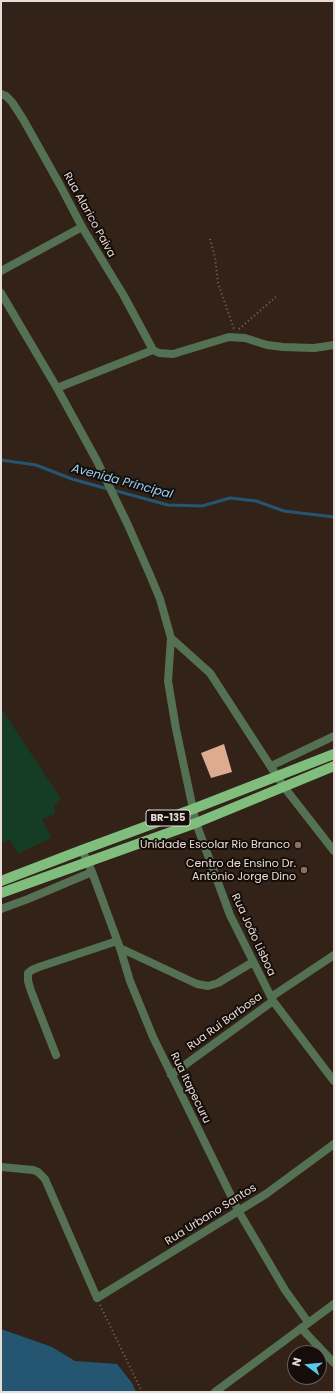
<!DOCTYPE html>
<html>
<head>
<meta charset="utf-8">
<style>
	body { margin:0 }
	#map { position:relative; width:335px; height:1393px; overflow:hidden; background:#332218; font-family:Poppins,sans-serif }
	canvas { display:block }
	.frame { position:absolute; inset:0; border:2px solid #e8dcd6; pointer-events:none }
	.north { position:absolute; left:287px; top:1345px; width:40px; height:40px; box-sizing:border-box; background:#150d09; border:1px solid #69605b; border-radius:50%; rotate:286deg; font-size:11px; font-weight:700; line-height:16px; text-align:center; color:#e8dcd6 }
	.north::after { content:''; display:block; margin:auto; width:14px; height:18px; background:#5dc7e8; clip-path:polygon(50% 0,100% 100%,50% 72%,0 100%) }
</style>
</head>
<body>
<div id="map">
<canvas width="335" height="1393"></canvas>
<div class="frame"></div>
<div class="north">N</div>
</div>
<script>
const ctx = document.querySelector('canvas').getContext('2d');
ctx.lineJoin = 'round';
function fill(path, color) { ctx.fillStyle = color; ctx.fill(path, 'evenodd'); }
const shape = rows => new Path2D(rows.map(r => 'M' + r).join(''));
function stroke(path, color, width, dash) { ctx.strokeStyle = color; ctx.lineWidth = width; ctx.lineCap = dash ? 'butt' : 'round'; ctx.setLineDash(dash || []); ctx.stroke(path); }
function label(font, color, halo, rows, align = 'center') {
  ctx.font = font + ' Poppins,sans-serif'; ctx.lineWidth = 4; ctx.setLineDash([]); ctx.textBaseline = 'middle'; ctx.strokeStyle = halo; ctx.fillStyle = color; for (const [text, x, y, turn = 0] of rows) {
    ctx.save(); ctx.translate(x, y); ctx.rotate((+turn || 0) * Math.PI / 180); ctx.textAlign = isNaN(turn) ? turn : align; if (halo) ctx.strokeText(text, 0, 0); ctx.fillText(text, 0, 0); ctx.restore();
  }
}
fill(shape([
	[1,708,61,799,54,806,55,814,42,819,51,838,18,854,10,840,1,843]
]), '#153c25');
fill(shape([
	[1,1329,52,1347,75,1361,117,1364,132,1383,136,1392,1,1392]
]), '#255671');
stroke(shape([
	[1,460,36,465,72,479,108,489],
	[113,490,168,505,202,506,230,498,256,501,284,511,334,517]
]), '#255671', 3);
fill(shape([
	[224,744,232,772,211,778,201,753]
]), '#ddab90');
stroke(shape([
	[210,239,215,257,218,283,234,329],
	[239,329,277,296],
	[100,1305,142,1392]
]), '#796a62', 2, [1, 3]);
stroke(shape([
	[1,94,6,96,12,102,23,119,60,185,82,227,124,296,153,350],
	[1,271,82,227],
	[1,293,57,388,97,461,128,525,150,575,160,599,171,638,210,673,284,787,334,851],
	[153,350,159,353,173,354,229,337,245,338,267,345,283,347,314,348,334,345],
	[57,388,153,350],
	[171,638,168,681,176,729,196,823,230,915,273,1001,334,1081],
	[271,766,334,736],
	[82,850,92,872,120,948,130,981,153,1037,239,1212,285,1290,308,1322],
	[1,909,28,899,92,872],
	[120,948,197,984,208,986,218,983,253,962],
	[271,997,334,955],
	[56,1055,31,991,28,981,28,973,32,970,39,967,117,941],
	[171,1075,273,1001],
	[1,1167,33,1170,38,1172,45,1179,97,1298,266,1194,334,1144],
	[301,1328,334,1363],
	[215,1392,334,1304]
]), '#547253', 8);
stroke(shape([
	[1,881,82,850,193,809,334,754],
	[1,893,196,823,334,766]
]), '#80be7e', 10);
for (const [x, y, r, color] of [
	[298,845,4,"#8d6e63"],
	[304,870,4,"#8d6e63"]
]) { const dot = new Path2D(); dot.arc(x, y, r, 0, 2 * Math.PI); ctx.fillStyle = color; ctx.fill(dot); stroke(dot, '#150d09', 1.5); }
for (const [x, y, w] of [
	[168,818,44]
]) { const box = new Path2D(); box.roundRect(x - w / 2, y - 8, w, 16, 3); ctx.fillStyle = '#150d09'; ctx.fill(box); stroke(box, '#e8dcd6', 1); }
label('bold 10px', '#e8dcd6', null, [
	["BR-135",168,818]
]);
label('11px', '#e8dcd6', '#150d09', [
	["Rua Alarico Paiva",89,215,61],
	["Rua João Lisboa",253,935,65],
	["Rua Rui Barbosa",225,1022,-36],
	["Rua Itapecuru",190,1088,64],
	["Rua Urbano Santos",211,1215,-32]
]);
label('11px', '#e8dcd6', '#150d09', [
	["Unidade Escolar Rio Branco",290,845],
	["Centro de Ensino Dr.",296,864],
	["Antônio Jorge Dino",296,877]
], 'right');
label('italic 12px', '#96d2f6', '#150d09', [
	["Avenida Principal",122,482,15]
]);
</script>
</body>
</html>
